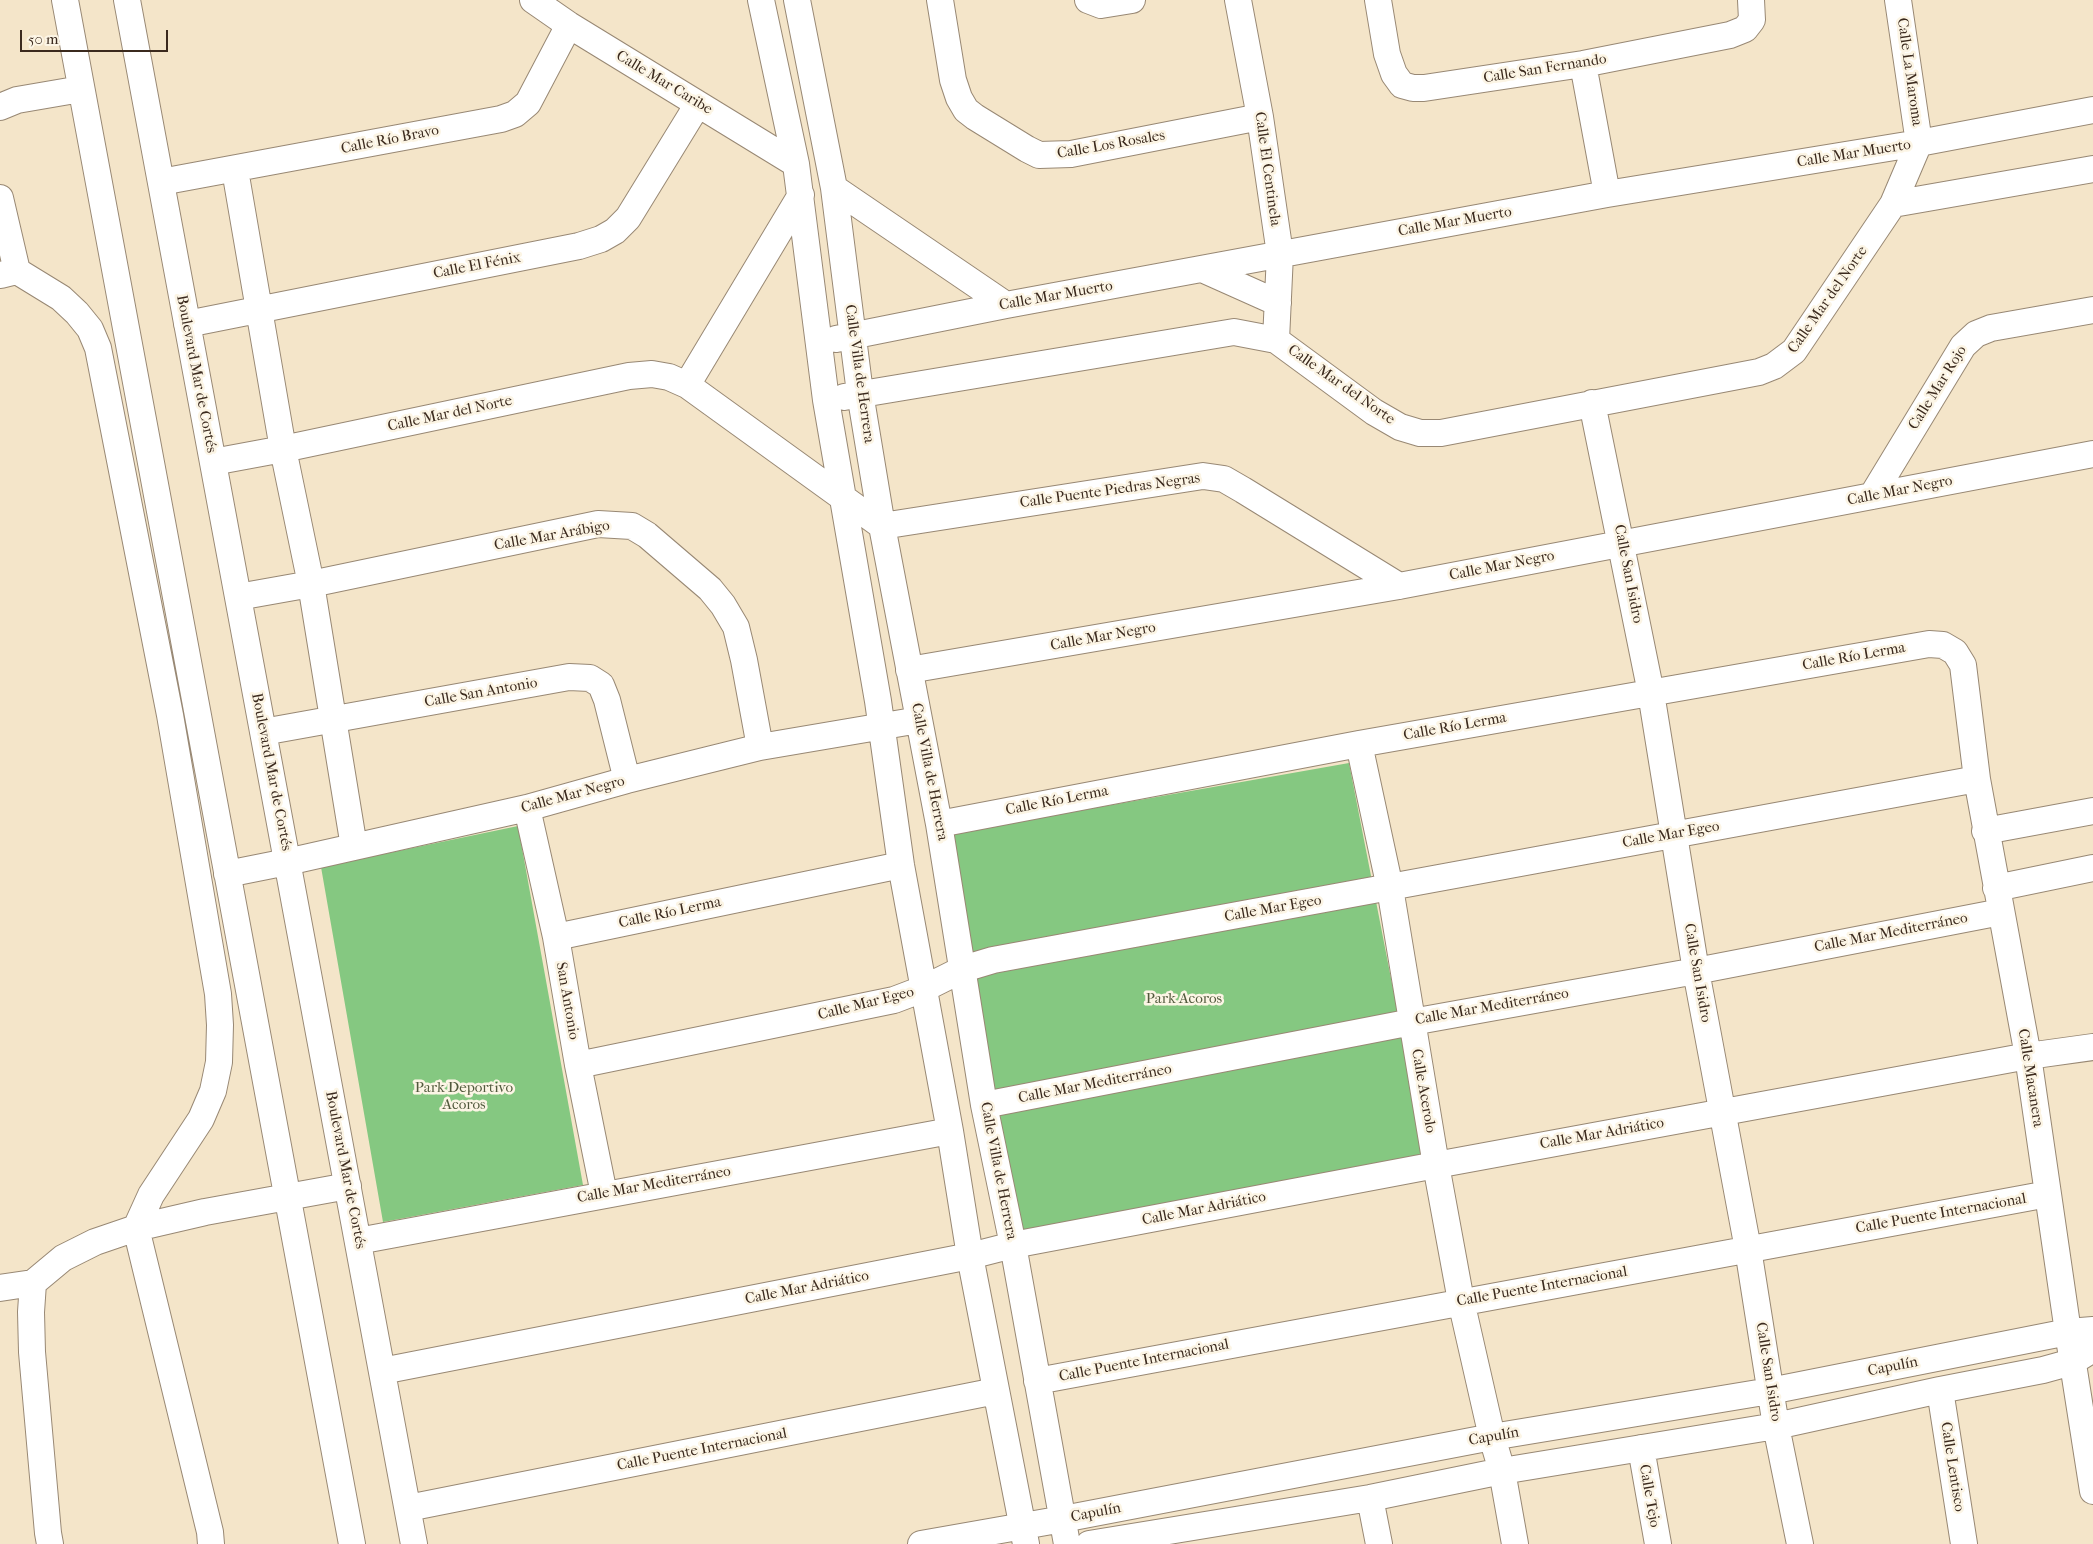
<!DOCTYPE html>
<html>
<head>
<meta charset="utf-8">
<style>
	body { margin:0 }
	#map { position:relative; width:2093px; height:1544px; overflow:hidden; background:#f4e5c9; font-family:"IM FELL French Canon",serif }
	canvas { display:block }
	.scale { position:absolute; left:20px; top:30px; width:148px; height:22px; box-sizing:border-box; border:2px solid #3b2a1e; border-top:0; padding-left:6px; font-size:15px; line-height:18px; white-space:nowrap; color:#3b2a1e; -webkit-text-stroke:4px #fcf5e5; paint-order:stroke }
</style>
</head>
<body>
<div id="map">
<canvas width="2093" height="1544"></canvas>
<div class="scale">50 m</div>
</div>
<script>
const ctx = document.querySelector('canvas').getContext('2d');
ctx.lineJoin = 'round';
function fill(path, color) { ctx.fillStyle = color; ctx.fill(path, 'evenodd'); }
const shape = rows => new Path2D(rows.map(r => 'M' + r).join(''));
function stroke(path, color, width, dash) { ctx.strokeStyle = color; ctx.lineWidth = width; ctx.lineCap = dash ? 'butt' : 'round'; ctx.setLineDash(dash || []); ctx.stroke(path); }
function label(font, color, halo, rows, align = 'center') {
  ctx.font = font + ' "IM FELL French Canon",serif'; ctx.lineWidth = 5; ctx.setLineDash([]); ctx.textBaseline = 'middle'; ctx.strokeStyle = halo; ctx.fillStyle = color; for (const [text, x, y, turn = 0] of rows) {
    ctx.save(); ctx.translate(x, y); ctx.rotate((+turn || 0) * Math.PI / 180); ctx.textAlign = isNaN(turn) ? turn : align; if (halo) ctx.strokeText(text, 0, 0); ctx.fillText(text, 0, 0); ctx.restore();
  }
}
fill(shape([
	[1349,763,1427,1163,1019,1234,947,834],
	[518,826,583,1185,383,1222,321,867]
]), '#85c881');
const minor = shape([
	[65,0,352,1544],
	[127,0,414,1544],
	[533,0,569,25,796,164],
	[761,0,796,164,826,400,878,701,901,865,950,1131,970,1256,1026,1544],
	[797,0,834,188,860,393,882,526,939,824,984,1105,1013,1245,1067,1544],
	[940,0,953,80,959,98,966,110,975,117,1027,149,1039,155,1071,154,1260,117],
	[1088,0,1101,5,1132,0],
	[1238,0,1260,117,1280,254,1276,340],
	[1378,0,1387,54,1394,74,1402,85,1413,88,1424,88,1583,64,1730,35,1745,29,1752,20,1751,0],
	[1898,0,1919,143],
	[1583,64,1607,194],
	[0,107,17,100,81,89],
	[235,170,283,449,311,584,354,847],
	[161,182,501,119,515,114,528,103,569,25],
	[834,188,1006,305],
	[0,198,17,271,1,275],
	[1893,204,2093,169],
	[1202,269,1278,303],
	[17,271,61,298,77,313,90,329,98,348,170,715,218,994,220,1025,219,1062,213,1091,201,1119,151,1195,136,1228,210,1532,211,1544],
	[187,324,579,246,601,239,615,231,628,218,698,104],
	[836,339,1006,305,1607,194,1919,143,2093,110],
	[687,385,801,195],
	[844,397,1234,332,1276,340,1374,412,1400,427,1420,433,1441,433,1759,372,1774,366,1794,351,1893,204,1919,143],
	[1592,403,1651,693,1696,971,1748,1249,1776,1426,1800,1544],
	[213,462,283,449,629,376,652,374,669,377,687,385,882,526,1203,476,1224,479,1243,490,1399,586],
	[1872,496,1963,346,1976,334,1991,328,2093,310],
	[238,597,311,584,598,524,632,526,647,535,710,589,723,605,736,627,744,660,760,747],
	[909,670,1399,586,2093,454],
	[263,732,569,677,590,678,601,685,607,700,627,780],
	[1359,744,1390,888,1436,1165,1461,1301,1492,1437,1502,1471,1515,1544],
	[527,808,556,937,578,1065,604,1194],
	[939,824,1359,744,1929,644,1943,645,1955,652,1963,665,1977,779,2028,1056,2068,1332,2093,1491],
	[1985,831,2093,811],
	[227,874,287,862,527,808,627,780,760,747,919,720],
	[1996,888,2093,868],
	[556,937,901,865],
	[578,1065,894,1000,923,989,963,969,993,960,1977,779],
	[984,1105,1412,1022,1696,971,2001,912],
	[358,1241,950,1131],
	[0,1288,33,1283],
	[382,1371,970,1256,1013,1245,1436,1165,2028,1056,2093,1047],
	[1037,1381,2048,1194],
	[1940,1390,1964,1544],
	[1641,1448,1658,1544],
	[1370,1498,1379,1544],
	[408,1508,996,1391],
	[50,1544,48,1533,32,1352,31,1312,33,1283,63,1258,95,1242,136,1228,205,1212,348,1186],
	[921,1544,1063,1519,1492,1437,1770,1391,2068,1332,2093,1330],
	[1089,1544,1370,1498,1502,1471,1776,1426,1940,1390,2043,1370,2072,1362,2093,1349]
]);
stroke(minor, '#988874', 28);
stroke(minor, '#fff', 26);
label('15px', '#3b2a1e', '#fcf5e5', [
	["Calle San Fernando",1545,69,-9],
	["Calle La Maroma",1909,72,82],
	["Calle Mar Caribe",664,83,31],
	["Calle Río Bravo",390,140,-11],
	["Calle Los Rosales",1111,145,-10],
	["Calle Mar Muerto",1854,154,-9],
	["Calle El Centinela",1267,169,82],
	["Calle Mar Muerto",1455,222,-10],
	["Calle El Fénix",477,266,-11],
	["Calle Mar Muerto",1056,296,-10],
	["Calle Mar del Norte",1828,300,-55],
	["Boulevard Mar de Cortés",196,374,79],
	["Calle Villa de Herrera",859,374,82],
	["Calle Mar del Norte",1341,385,35],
	["Calle Mar Rojo",1938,388,-58],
	["Calle Mar del Norte",450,414,-12],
	["Calle Puente Piedras Negras",1110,491,-8],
	["Calle Mar Negro",1900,491,-11],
	["Calle Mar Arábigo",552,536,-10],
	["Calle Mar Negro",1502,566,-11],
	["Calle San Isidro",1628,574,79],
	["Calle Mar Negro",1103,637,-10],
	["Calle Río Lerma",1854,657,-10],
	["Calle San Antonio",481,693,-10],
	["Calle Río Lerma",1455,727,-10],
	["Boulevard Mar de Cortés",271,772,79],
	["Calle Villa de Herrera",929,772,79],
	["Calle Mar Negro",573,795,-15],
	["Calle Río Lerma",1057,801,-11],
	["Calle Mar Egeo",1671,835,-10],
	["Calle Mar Egeo",1273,909,-10],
	["Calle Río Lerma",670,913,-12],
	["Calle Mar Mediterráneo",1891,933,-11],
	["Calle San Isidro",1697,973,80],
	["San Antonio",567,1001,80],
	["Calle Mar Egeo",866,1004,-14],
	["Calle Mar Mediterráneo",1492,1007,-10],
	["Calle Macanera",2030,1078,81],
	["Calle Mar Mediterráneo",1095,1084,-11],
	["Calle Acerolo",1423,1091,80],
	["Calle Mar Adriático",1602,1134,-10],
	["Boulevard Mar de Cortés",345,1170,79],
	["Calle Villa de Herrera",998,1171,79],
	["Calle Mar Mediterráneo",654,1185,-10],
	["Calle Mar Adriático",1204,1209,-11],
	["Calle Puente Internacional",1941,1214,-10],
	["Calle Puente Internacional",1542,1287,-10],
	["Calle Mar Adriático",807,1288,-11],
	["Calle Puente Internacional",1144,1361,-11],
	["Capulín",1893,1367,-11],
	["Calle San Isidro",1768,1372,81],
	["Capulín",1494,1437,-10],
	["Calle Puente Internacional",702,1450,-11],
	["Calle Lentisco",1952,1467,81],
	["Calle Tejo",1649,1496,80],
	["Capulín",1096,1513,-11]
]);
label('15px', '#51593c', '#fcf5e5', [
	["Park Acoros",1184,999],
	["Park Deportivo",464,1088],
	["Acoros",464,1105]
]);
</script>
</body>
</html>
